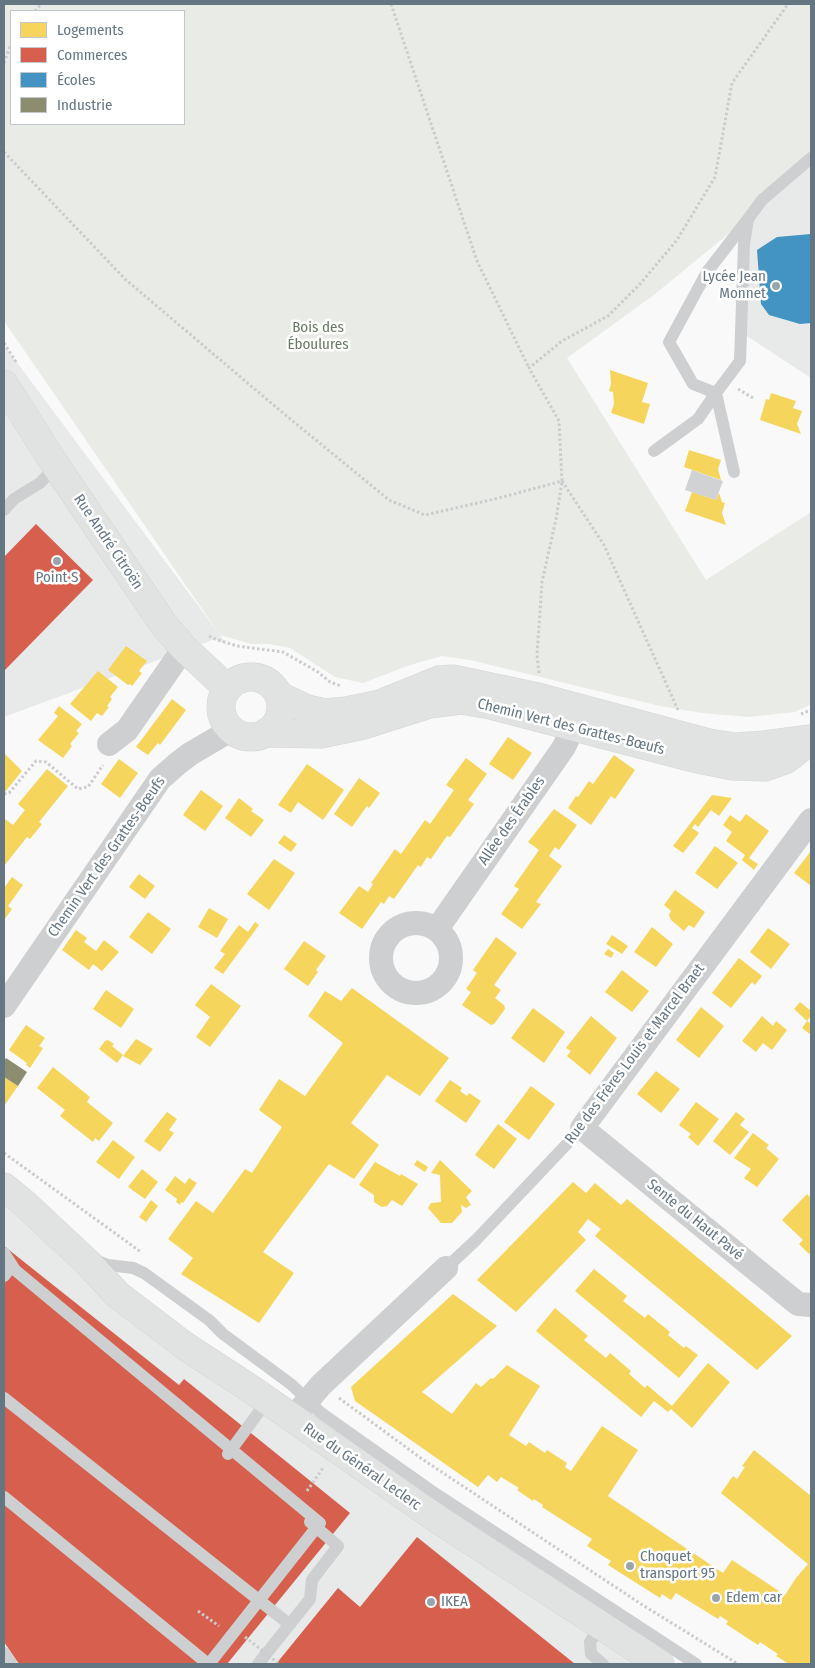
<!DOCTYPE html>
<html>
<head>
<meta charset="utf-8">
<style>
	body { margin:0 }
	#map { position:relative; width:815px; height:1668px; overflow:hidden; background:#f9f9f9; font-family:"Fira Sans Condensed",sans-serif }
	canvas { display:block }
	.frame { position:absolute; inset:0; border:5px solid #657683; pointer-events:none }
	.legend { position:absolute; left:10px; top:10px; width:175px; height:115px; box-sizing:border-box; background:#fff; border:1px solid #c1c8cd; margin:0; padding:6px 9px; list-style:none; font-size:15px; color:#657683 }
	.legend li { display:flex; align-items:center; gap:10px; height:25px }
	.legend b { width:25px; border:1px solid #c1c8cd }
</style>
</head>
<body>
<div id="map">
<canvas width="815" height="1668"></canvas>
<div class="frame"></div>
<ul class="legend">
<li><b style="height:14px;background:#f6d55c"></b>Logements</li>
<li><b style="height:14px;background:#d6604d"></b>Commerces</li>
<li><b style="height:14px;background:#4393c3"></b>Écoles</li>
<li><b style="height:14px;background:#8c8c6e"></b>Industrie</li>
</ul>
</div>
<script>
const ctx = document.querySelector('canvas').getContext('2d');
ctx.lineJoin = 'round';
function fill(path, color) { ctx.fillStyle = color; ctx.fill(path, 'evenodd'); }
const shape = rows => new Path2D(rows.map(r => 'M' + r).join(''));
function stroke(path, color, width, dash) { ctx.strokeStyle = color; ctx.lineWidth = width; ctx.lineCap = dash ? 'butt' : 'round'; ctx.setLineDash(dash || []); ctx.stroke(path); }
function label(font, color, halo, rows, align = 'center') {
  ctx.font = font + ' "Fira Sans Condensed",sans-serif'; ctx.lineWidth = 5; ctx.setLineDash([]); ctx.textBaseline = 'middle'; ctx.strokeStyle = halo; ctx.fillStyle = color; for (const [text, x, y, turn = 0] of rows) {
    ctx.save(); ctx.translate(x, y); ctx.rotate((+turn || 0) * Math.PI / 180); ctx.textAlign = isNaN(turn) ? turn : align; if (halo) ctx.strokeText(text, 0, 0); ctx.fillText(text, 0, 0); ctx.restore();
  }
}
fill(shape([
	[811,151,811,378,736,329,744,244,733,230],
	[4,345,220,635,227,645,215,639,4,717],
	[4,1207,661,1664,4,1664]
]), '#e8e9e9');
fill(shape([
	[4,4,811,4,811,151,733,230,655,294,567,358,706,580,811,512,811,704,795,712,749,717,702,713,660,706,470,660,442,656,410,665,363,683,335,677,290,648,269,644,251,644,220,635,4,321],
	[11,11,184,11,184,124,11,124]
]), '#e8ebe6');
fill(shape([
	[610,370,648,383,642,402,650,404,644,424,611,413,614,404,613,392,609,391,611,384],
	[771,393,796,401,793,408,802,411,797,424,801,434,760,420,766,399,769,400],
	[689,450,721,460,718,469,721,480,684,467],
	[692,492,716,500,719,493,722,502,725,503,722,513,726,525,685,511],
	[126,646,147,661,139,671,142,673,132,686,130,684,128,685,108,670],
	[98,671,118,687,110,697,112,699,107,706,109,707,102,716,97,713,91,721,70,704],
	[172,699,186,710,160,745,158,743,148,755,136,747],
	[59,706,82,724,76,731,79,733,70,744,72,746,63,758,38,740,58,716,54,713],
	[508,737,532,753,513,780,489,764],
	[4,753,22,771,5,792,4,791],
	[614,755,635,770,615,799,611,796,591,825,568,808,576,796,578,797,589,781,593,784],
	[466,758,487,774,468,800,474,804,450,837,447,836,431,859,427,857,421,867,418,865,394,899,389,896,384,904,381,902,362,929,339,913,359,886,368,892,373,884,371,883,395,849,401,854,425,820,430,824,454,790,446,785],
	[119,759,138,773,120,798,101,784],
	[307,764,344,790,323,820,298,802,291,813,278,805],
	[47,769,68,786,39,822,42,824,30,839,27,837,4,866,4,821,5,819,13,825,25,810,18,804],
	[359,778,380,793,369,808,367,806,352,827,334,814],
	[201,790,223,806,205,831,183,815],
	[712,795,732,798,719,816,711,810,698,827,695,824,692,828,699,833,683,853,673,846],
	[239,798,253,809,251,811,264,820,251,837,225,818],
	[554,809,577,825,559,850,555,847,549,856,562,866,536,902,541,904,522,929,501,914,519,889,514,886,539,850,528,842],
	[746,814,769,831,749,858,758,864,754,870,742,860,745,855,726,841,732,832,723,825,730,815,740,822],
	[284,835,297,844,291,852,278,843],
	[715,846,738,863,717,889,695,873],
	[811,851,811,883,810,885,794,873],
	[274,859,295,873,269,910,247,894],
	[139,874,155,886,145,899,129,887],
	[12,877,23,885,8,906,12,909,4,920,4,888],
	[675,890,705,912,694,928,689,925,684,931,671,920,669,915,671,911,664,905],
	[209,908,228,919,217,938,198,927],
	[148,912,171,929,152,954,129,937],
	[255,922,259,925,223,974,214,968,225,954,220,951,239,925,248,932],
	[652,927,673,944,656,967,634,952],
	[768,928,790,944,771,969,750,952],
	[76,930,87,938,84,942,96,951,104,940,119,952,102,971,93,964,89,970,62,950],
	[612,935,628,946,622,954,606,944],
	[496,937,517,953,494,985,501,990,495,998,504,1005,505,1009,494,1024,491,1025,462,1005,471,992,466,989,477,973,473,970],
	[304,941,326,956,316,970,318,972,308,986,284,969],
	[608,949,614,953,611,958,604,954],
	[739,958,762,976,755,985,752,982,731,1008,712,993],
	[622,970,649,991,632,1012,605,992],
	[211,984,241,1006,210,1047,196,1037,210,1017,195,1005],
	[352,988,449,1058,420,1096,387,1075,351,1123,379,1145,354,1179,329,1164,263,1252,294,1273,259,1323,181,1274,193,1258,168,1239,196,1201,213,1213,245,1169,252,1173,282,1127,259,1110,279,1079,305,1096,343,1043,308,1016,325,991,341,1001],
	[106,990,134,1009,121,1028,93,1009],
	[800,1002,811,1011,811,1016,807,1021,794,1009],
	[701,1007,724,1026,699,1058,676,1040],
	[533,1008,565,1032,544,1063,511,1038],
	[591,1016,617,1038,590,1075,567,1056,571,1051,566,1048],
	[762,1016,773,1026,776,1021,787,1030,772,1050,763,1043,756,1052,742,1041],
	[807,1021,811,1024,811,1035,802,1028],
	[26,1025,45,1038,39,1046,43,1048,30,1068,26,1065,27,1063,9,1050],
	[136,1039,153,1049,140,1065,123,1056],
	[108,1040,114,1044,112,1046,123,1055,117,1063,99,1049,105,1041],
	[53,1067,90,1097,87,1102,113,1123,99,1141,95,1138,93,1142,60,1116,65,1110,37,1088],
	[656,1071,680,1089,661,1113,637,1094],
	[4,1077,18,1086,4,1106],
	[450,1080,462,1088,460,1091,467,1096,469,1093,481,1101,466,1123,435,1101],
	[531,1086,555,1104,529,1140,504,1122],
	[696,1102,719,1119,698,1146,688,1137,691,1134,679,1125],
	[167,1112,177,1119,169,1130,174,1133,160,1152,144,1141],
	[736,1112,745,1119,740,1125,749,1132,730,1155,713,1141],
	[498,1124,517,1139,494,1169,475,1155],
	[753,1133,769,1145,766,1148,779,1159,757,1187,744,1178,751,1169,734,1158],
	[113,1140,135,1157,119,1179,96,1162],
	[417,1160,428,1167,425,1172,414,1165],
	[440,1160,472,1191,466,1197,471,1205,466,1208,461,1205,462,1212,452,1223,441,1223,428,1208,431,1203,441,1202,440,1175,431,1173],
	[375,1162,400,1176,401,1174,418,1184,402,1206,392,1200,387,1206,382,1207,374,1202,374,1195,359,1185],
	[142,1169,158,1182,145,1199,128,1187],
	[175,1176,185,1184,189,1178,197,1183,183,1203,181,1202,180,1205,176,1202,177,1199,165,1190],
	[573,1182,586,1193,595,1183,621,1205,627,1199,792,1336,757,1370,595,1236,601,1229,588,1219,578,1232,586,1240,516,1312,477,1280],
	[807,1194,811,1198,811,1251,809,1254,799,1244,803,1240,782,1220],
	[151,1200,158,1206,146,1222,139,1217],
	[594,1269,627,1296,623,1301,645,1318,648,1314,670,1332,668,1335,684,1348,686,1346,698,1355,679,1378,575,1291],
	[453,1294,497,1326,422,1392,452,1414,476,1383,481,1387,491,1378,493,1379,507,1365,540,1386,509,1435,526,1446,529,1442,545,1453,547,1450,567,1463,565,1467,571,1471,602,1426,638,1450,608,1496,723,1573,732,1560,785,1595,796,1578,808,1564,721,1493,733,1476,737,1479,745,1467,742,1466,754,1450,811,1496,811,1664,789,1664,776,1656,778,1654,760,1642,758,1645,726,1624,728,1621,720,1616,718,1619,676,1593,671,1600,662,1594,660,1598,608,1565,611,1561,587,1546,592,1539,542,1507,543,1505,534,1499,533,1501,517,1490,519,1488,501,1477,497,1482,488,1475,478,1487,355,1401,351,1387],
	[555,1308,588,1336,584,1340,606,1358,610,1353,631,1371,629,1374,645,1388,647,1385,672,1406,708,1363,730,1382,692,1428,671,1409,668,1412,654,1401,641,1417,536,1331]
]), '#f6d55c');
fill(shape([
	[36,524,93,580,4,671,4,557],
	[4,1246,179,1385,184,1379,350,1513,227,1664,19,1664,4,1642],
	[417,1537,575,1664,276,1664,338,1588,360,1607]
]), '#d6604d');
fill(shape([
	[811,234,811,323,800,324,769,315,761,304,757,250,777,237]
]), '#4393c3');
fill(shape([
	[6,1058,27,1072,18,1086,4,1077,4,1061]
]), '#8c8c6e');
fill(shape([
	[692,470,723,481,716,500,685,490]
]), '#d0d2d3');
const secondary = shape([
	[4,384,56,466,164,625,184,648,227,688],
	'221 707a30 30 0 1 1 60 0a30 30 0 1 1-60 0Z',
	[279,696,307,709,325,713,346,711,380,704,439,680,453,679,538,697,709,743,735,747,764,745,810,739],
	[265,733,321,734,364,725,430,704,461,700,490,705,693,758,733,766,765,767,787,759,811,740],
	[4,1187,26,1205,88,1263,118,1295,185,1346,251,1389,436,1518,660,1664]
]);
stroke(secondary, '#d5d6d7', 29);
stroke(shape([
	[391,4,477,261,529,368],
	[35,11,41,4],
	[4,63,11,44],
	[4,152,125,279,277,408,389,500,425,515,499,498,562,481,559,421,529,368,562,341,608,316,640,284,677,240,715,177,732,83,788,4],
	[4,343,16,362],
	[738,389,753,398],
	[562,481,604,545,678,710],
	[209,636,215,639,237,646,283,652,318,672,330,682,341,686],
	[539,673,537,655,542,582,556,519,562,482],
	[801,714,811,710],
	[4,794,9,793,36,761,46,762,78,789,88,787,103,765],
	[4,1153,141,1252],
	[339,1398,422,1459,641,1604,738,1664],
	[307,1491,323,1468],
	[198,1611,219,1626]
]), '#cbcccd', 3, [2.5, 2.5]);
stroke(shape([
	[748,219,744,244,740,361,716,393,693,384,669,342,707,272,748,219,762,200,811,158],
	[716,393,734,472],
	[654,451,698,419,716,393],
	[4,510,14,499,40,483,56,466],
	[4,1253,15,1270,320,1523,209,1664],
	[94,1260,108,1265,133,1268,144,1273,209,1320,223,1334,292,1385,321,1413,430,1490,696,1664],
	[446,1268,476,1240,582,1128],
	[4,1276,8,1271],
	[4,1398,289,1624],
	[228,1454,267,1401],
	[4,1497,208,1664],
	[601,1626,590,1642,591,1654,603,1664],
	[4,1653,11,1664],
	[258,1664,310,1599,312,1580,338,1546,310,1522]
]), '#cecfd0', 12);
stroke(shape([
	[109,744,127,730,184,648],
	[811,820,582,1128,798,1304,811,1305],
	'381 958a35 35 0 1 1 70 0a35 35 0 1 1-70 0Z',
	[437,929,564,747,570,734,575,708],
	[4,1006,160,779,177,764,190,754,231,730],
	[292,1419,321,1385,446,1268]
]), '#cecfd0', 24);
stroke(secondary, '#e1e2e2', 28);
stroke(shape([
	[245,1637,278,1663]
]), '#cbcccd', 3, [2.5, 2.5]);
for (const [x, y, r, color] of [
	[776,286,5,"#99a4ac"],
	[57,561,5,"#99a4ac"],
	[630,1566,5,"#99a4ac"],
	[716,1598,5,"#99a4ac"],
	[431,1602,5,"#99a4ac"]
]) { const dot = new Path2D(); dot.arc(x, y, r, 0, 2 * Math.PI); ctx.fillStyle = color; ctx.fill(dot); stroke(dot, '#fff', 2); }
label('15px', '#657683', '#fff', [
	["Lycée Jean",766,277,"right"],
	["Monnet",766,294,"right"],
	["Point S",57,578,"center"],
	["Choquet",640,1557],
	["transport 95",640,1574],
	["Edem car",726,1598],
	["IKEA",441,1602]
], 'left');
label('15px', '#687a64', '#fff', [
	["Bois des",318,328],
	["Éboulures",318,345]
]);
label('15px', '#657683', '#fff', [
	["Rue André Citroën",108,542,56],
	["Chemin Vert des Grattes-Bœufs",571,727,14],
	["Allée des Érables",512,821,-55],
	["Chemin Vert des Grattes-Bœufs",107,857,-55],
	["Rue des Frères Louis et Marcel Braet",635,1054,-53],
	["Sente du Haut Pavé",695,1220,39],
	["Rue du Général Leclerc",362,1467,35]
]);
</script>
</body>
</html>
